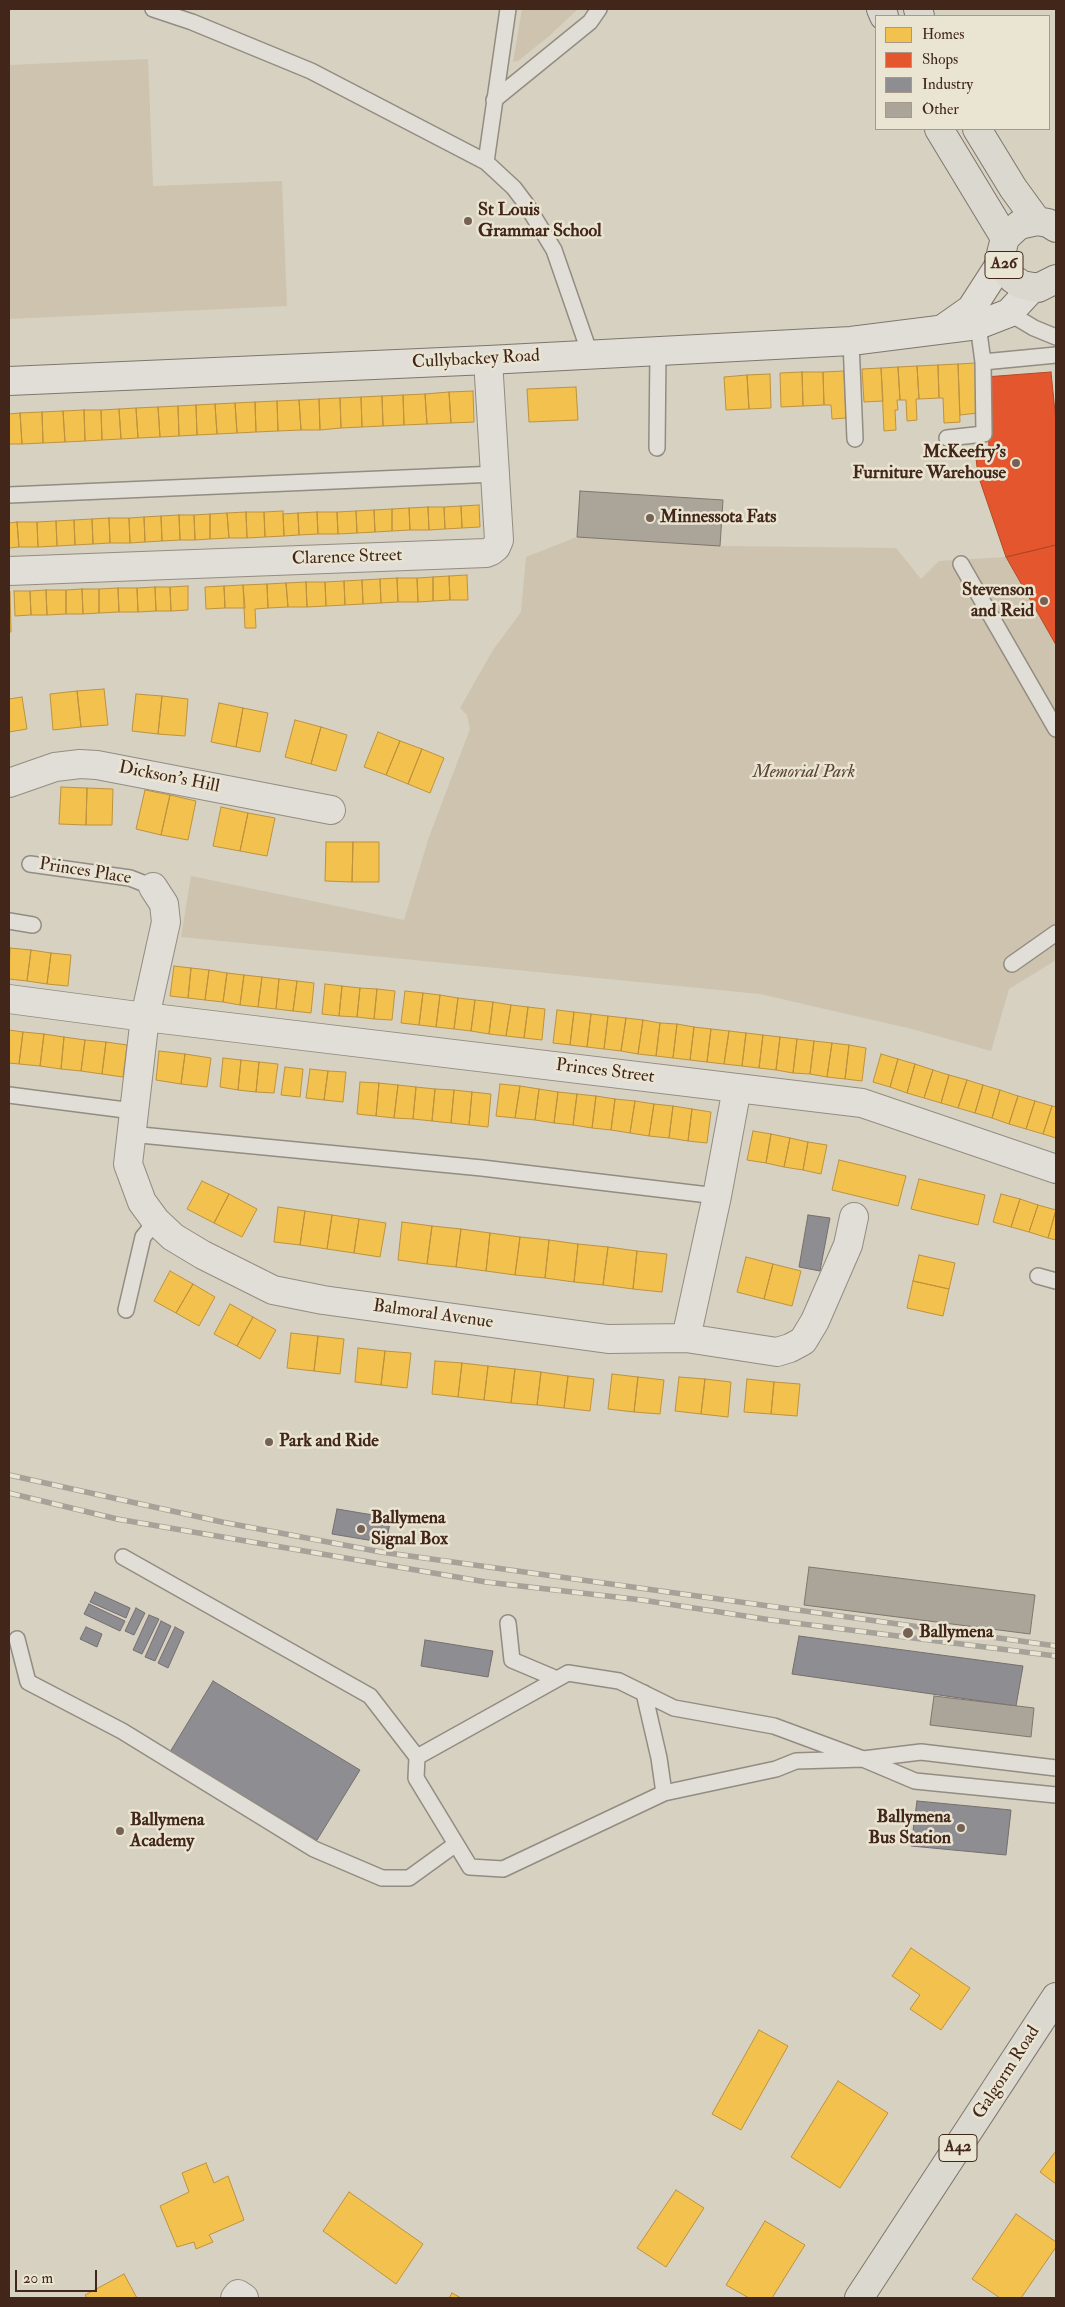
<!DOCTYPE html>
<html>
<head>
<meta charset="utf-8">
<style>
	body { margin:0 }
	#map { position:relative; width:1065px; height:2307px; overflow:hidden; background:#d7d1c1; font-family:"IM FELL Double Pica",serif }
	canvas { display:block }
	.frame { position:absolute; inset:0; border:10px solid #422619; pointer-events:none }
	.legend { position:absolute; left:875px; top:15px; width:175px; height:115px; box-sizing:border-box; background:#eae4d2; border:1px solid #a79888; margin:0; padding:6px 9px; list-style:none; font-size:15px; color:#422619 }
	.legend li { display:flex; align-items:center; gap:10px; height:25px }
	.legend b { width:25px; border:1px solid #a79888 }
	.scale { position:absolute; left:15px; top:2270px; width:82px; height:22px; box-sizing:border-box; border:2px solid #422619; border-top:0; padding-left:6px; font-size:15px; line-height:18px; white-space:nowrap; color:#422619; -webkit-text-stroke:4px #eae4d2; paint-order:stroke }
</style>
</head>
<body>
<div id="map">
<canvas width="1065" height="2307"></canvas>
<div class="frame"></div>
<ul class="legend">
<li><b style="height:14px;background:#f2c14e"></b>Homes</li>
<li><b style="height:14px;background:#e4572e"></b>Shops</li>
<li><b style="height:14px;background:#8d8d92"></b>Industry</li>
<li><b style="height:14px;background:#aba499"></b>Other</li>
</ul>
<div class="scale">20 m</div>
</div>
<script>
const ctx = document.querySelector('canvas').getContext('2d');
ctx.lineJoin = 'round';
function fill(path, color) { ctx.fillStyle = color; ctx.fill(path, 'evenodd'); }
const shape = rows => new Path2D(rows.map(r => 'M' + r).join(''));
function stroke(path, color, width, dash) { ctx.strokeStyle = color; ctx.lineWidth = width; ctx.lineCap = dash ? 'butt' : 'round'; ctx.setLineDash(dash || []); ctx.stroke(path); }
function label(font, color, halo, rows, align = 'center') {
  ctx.font = font + ' "IM FELL Double Pica",serif'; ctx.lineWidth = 5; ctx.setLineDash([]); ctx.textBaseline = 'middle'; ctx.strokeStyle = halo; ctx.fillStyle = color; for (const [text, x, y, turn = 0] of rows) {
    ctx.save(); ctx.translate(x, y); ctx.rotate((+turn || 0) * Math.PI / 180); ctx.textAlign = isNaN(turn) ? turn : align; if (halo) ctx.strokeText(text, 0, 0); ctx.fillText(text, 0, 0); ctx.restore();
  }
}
fill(shape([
	[522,9,578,9,548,37,518,61,513,62],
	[148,59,153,186,282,181,287,306,9,319,9,65],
	[577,537,720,546,896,548,921,579,939,561,1006,557,1056,645,1056,960,1009,989,991,1051,912,1029,760,994,181,937,191,876,404,920,429,837,470,729,467,715,460,708,493,650,521,612,526,557]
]), '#cdc3ae');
const homes = shape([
	[976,363,978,413,960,415,958,364,976,363],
	[958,364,960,422,944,423,943,398,939,398,938,365,958,364],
	[938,365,939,398,919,399,917,366,938,365],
	[917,366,919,399,916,399,917,420,907,421,906,400,900,400,898,367,917,366],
	[898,367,900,400,897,400,898,410,895,410,896,430,884,431,881,368,898,367],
	[881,368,883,401,864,402,862,369,881,368],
	[844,371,846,418,832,419,831,405,824,405,823,372,844,371],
	[802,372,823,372,824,405,803,406,802,372],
	[802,372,803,406,781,407,780,373,802,372],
	[770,374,771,408,749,409,747,375,770,374],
	[747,375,749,409,726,410,724,377,747,375],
	[576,387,578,420,529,422,527,389,576,387],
	[473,391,474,422,451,423,449,392,473,391],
	[449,392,451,423,427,424,425,394,449,392],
	[425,394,427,424,404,425,403,395,425,394],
	[403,395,404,425,383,426,382,396,403,395],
	[382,396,383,426,362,427,361,397,382,396],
	[361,397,362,427,341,428,340,398,361,397],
	[340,398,341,428,320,430,319,399,340,398],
	[319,399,320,430,301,430,299,400,319,399],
	[299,400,301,430,278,431,277,401,299,400],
	[277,401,278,431,256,432,255,402,277,401],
	[255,402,256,432,237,433,235,403,255,402],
	[235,403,237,433,217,434,215,404,235,403],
	[215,404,217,434,197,435,196,405,215,404],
	[196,405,197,435,179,436,178,406,196,405],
	[178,406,179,436,160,437,158,407,178,406],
	[158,407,160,437,138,438,136,408,158,407],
	[136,408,138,438,121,439,119,409,136,408],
	[119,409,121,439,102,440,101,410,119,409],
	[84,410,101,410,102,440,85,441,84,410],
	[84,410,85,441,65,442,63,411,84,410],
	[63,411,65,442,43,443,42,412,63,411],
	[42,412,43,443,22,444,20,413,42,412],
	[20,413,22,444,9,444,9,414,20,413],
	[479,505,480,527,462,528,461,506,479,505],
	[461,506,462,528,445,529,444,507,461,506],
	[428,507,444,507,445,529,429,530,428,507],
	[428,507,429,530,410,530,409,508,428,507],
	[409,508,410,530,392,531,392,509,409,508],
	[392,509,392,531,375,532,374,510,392,509],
	[374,510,375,532,357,533,356,511,374,510],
	[283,511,284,536,265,537,264,512,283,511],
	[356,511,357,533,338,534,337,512,356,511],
	[246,512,264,512,265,537,247,538,246,512],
	[246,512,247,538,229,538,227,513,246,512],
	[317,512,337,512,338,534,318,534,317,512],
	[317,512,318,534,299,535,298,513,317,512],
	[227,513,229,538,210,539,210,514,227,513],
	[298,513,299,535,284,536,283,514,298,513],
	[210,514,210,539,195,540,194,515,210,514],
	[179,515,194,515,195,540,180,540,179,515],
	[179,515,180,540,162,541,161,516,179,515],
	[161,516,162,541,145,542,144,517,161,516],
	[144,517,145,542,130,543,129,518,144,517],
	[109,518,129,518,130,543,110,543,109,518],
	[109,518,110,543,93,544,92,519,109,518],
	[92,519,93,544,75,545,74,520,92,519],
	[74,520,75,545,57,546,56,521,74,520],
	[56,521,57,546,38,547,37,522,56,521],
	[17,522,37,522,38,547,19,547,17,522],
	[17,522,19,547,9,548,9,523,17,522],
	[467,575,468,600,450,600,449,576,467,575],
	[449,576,450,600,433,601,433,577,449,576],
	[433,577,433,601,418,602,417,578,433,577],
	[397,578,417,578,418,602,398,602,397,578],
	[397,578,398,602,381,603,380,579,397,578],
	[380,579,381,603,363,604,362,580,380,579],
	[362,580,363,604,345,605,344,581,362,580],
	[344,581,345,605,326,606,325,582,344,581],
	[306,582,325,582,326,606,307,607,306,582],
	[306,582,307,607,288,607,286,583,306,582],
	[286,583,288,607,268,608,267,584,286,583],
	[267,584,268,608,255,609,256,628,245,628,243,585,267,584],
	[243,585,245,608,225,608,224,586,243,585],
	[188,586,188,610,171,611,170,587,188,586],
	[224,586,225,608,206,609,205,587,224,586],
	[155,587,170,587,171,611,156,611,155,587],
	[155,587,156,611,138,612,137,588,155,587],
	[118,588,137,588,138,612,119,612,118,588],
	[118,588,119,612,99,613,99,589,118,588],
	[82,589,99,589,99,613,83,614,82,589],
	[82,589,83,614,66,614,66,590,82,589],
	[46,590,66,590,66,614,47,615,46,590],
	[46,590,47,615,31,615,30,591,46,590],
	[9,591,10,591,11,632,9,632,9,591],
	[14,591,30,591,31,615,15,616,14,591],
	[104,689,108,725,81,727,77,691,104,689],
	[77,691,81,727,53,730,50,694,77,691],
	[136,694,162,696,158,734,132,731,136,694],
	[162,696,188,699,185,736,158,734,162,696],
	[22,697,27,729,9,732,9,699,22,697],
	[219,703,243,708,236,747,211,742,219,703],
	[243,708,268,713,260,752,236,747,243,708],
	[295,720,321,727,311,764,285,757,295,720],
	[321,727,347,735,336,771,311,764,321,727],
	[378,732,400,741,386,775,364,767,378,732],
	[400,741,422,749,408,784,386,775,400,741],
	[422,749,444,758,430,793,408,784,422,749],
	[61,787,87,788,86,825,59,824,61,787],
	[87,788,113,789,112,825,86,825,87,788],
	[145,790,170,795,161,835,136,829,145,790],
	[170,795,196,801,188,840,161,835,170,795],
	[221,807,248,813,240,851,213,846,221,807],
	[248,813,275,818,267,856,240,851,248,813],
	[326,842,353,842,352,882,325,881,326,842],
	[353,842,379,842,379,882,352,882,353,842],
	[10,948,31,950,27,981,9,979,10,948],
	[31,950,51,953,47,984,27,981,31,950],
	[51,953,71,955,68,986,47,984,51,953],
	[174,966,191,968,188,998,170,996,174,966],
	[191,968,209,970,205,1000,188,998,191,968],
	[209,970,227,973,223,1002,205,1000,209,970],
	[227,973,244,975,240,1005,223,1002,227,973],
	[244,975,262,977,258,1007,240,1005,244,975],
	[262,977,279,979,276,1009,258,1007,262,977],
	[279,979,297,981,293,1011,276,1009,279,979],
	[297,981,314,983,311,1013,293,1011,297,981],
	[325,984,342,986,339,1016,322,1014,325,984],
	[342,986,360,988,357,1017,339,1016,342,986],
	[360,988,377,989,374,1019,357,1017,360,988],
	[377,989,395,991,392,1020,374,1019,377,989],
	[405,991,423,993,419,1025,401,1023,405,991],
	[423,993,440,995,436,1027,419,1025,423,993],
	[440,995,458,998,454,1029,436,1027,440,995],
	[458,998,475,1000,471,1031,454,1029,458,998],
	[475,1000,493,1002,489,1034,471,1031,475,1000],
	[493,1002,511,1005,506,1036,489,1034,493,1002],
	[511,1005,528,1007,524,1038,506,1036,511,1005],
	[528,1007,545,1009,542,1040,524,1038,528,1007],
	[557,1010,574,1012,570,1045,553,1043,557,1010],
	[574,1012,591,1014,587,1047,570,1045,574,1012],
	[591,1014,608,1016,604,1049,587,1047,591,1014],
	[608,1016,626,1018,621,1051,604,1049,608,1016],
	[626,1018,643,1020,638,1054,621,1051,626,1018],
	[643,1020,660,1023,656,1056,638,1054,643,1020],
	[660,1023,677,1024,673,1058,656,1056,660,1023],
	[677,1024,694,1027,690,1060,673,1058,677,1024],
	[694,1027,711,1029,707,1062,690,1060,694,1027],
	[711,1029,729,1031,724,1064,707,1062,711,1029],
	[9,1030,23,1032,19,1064,9,1063,9,1030],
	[729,1031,746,1033,742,1066,724,1064,729,1031],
	[23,1032,44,1034,40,1066,19,1064,23,1032],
	[746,1033,763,1035,759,1068,742,1066,746,1033],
	[44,1034,64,1037,61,1069,40,1066,44,1034],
	[763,1035,780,1037,776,1070,759,1068,763,1035],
	[64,1037,85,1040,81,1071,61,1069,64,1037],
	[780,1037,797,1039,793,1073,776,1070,780,1037],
	[797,1039,814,1041,810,1074,793,1073,797,1039],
	[85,1040,106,1042,102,1074,81,1071,85,1040],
	[814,1041,832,1043,827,1077,810,1074,814,1041],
	[106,1042,127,1045,123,1077,102,1074,106,1042],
	[832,1043,849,1045,845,1079,827,1077,832,1043],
	[849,1045,866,1048,862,1081,845,1079,849,1045],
	[159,1051,185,1054,181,1084,156,1080,159,1051],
	[185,1054,211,1058,207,1087,181,1084,185,1054],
	[881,1054,898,1059,890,1087,873,1082,881,1054],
	[223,1058,241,1060,238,1090,220,1087,223,1058],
	[898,1059,915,1064,907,1093,890,1087,898,1059],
	[241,1060,259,1062,256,1092,238,1090,241,1060],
	[259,1062,278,1064,274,1093,256,1092,259,1062],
	[915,1064,933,1070,924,1098,907,1093,915,1064],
	[285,1067,303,1069,300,1097,281,1095,285,1067],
	[310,1069,328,1071,324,1100,306,1098,310,1069],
	[933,1070,949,1075,941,1103,924,1098,933,1070],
	[328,1071,346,1072,343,1102,324,1100,328,1071],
	[949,1075,967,1080,958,1108,941,1103,949,1075],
	[967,1080,983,1085,975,1113,958,1108,967,1080],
	[360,1082,379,1083,376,1116,357,1114,360,1082],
	[379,1083,398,1085,394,1118,376,1116,379,1083],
	[500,1084,520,1086,515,1118,496,1116,500,1084],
	[398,1085,416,1087,413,1119,394,1118,398,1085],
	[983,1085,1000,1090,992,1118,975,1113,983,1085],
	[520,1086,539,1089,535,1120,515,1118,520,1086],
	[416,1087,435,1089,432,1121,413,1119,416,1087],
	[435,1089,454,1090,451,1123,432,1121,435,1089],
	[539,1089,558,1092,554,1123,535,1120,539,1089],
	[454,1090,472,1092,469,1125,451,1123,454,1090],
	[1000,1090,1018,1096,1009,1124,992,1118,1000,1090],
	[472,1092,491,1094,488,1127,469,1125,472,1092],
	[558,1092,577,1094,573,1125,554,1123,558,1092],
	[577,1094,596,1096,592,1128,573,1125,577,1094],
	[596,1096,615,1099,611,1130,592,1128,596,1096],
	[1018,1096,1035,1101,1026,1129,1009,1124,1018,1096],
	[615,1099,635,1101,630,1133,611,1130,615,1099],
	[635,1101,654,1104,649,1136,630,1133,635,1101],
	[1035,1101,1052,1106,1043,1134,1026,1129,1035,1101],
	[654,1104,673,1106,669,1138,649,1136,654,1104],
	[673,1106,692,1109,688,1141,669,1138,673,1106],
	[1052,1106,1056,1107,1056,1138,1043,1134,1052,1106],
	[692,1109,711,1112,707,1143,688,1141,692,1109],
	[753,1131,771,1134,766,1163,747,1160,753,1131],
	[771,1134,790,1138,784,1167,766,1163,771,1134],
	[790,1138,808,1142,803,1170,784,1167,790,1138],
	[808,1142,827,1145,821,1174,803,1170,808,1142],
	[839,1160,906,1176,898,1206,832,1190,839,1160],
	[919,1179,985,1195,978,1225,911,1209,919,1179],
	[202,1181,229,1194,214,1223,187,1209,202,1181],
	[229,1194,257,1209,242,1237,214,1223,229,1194],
	[1001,1194,1020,1199,1011,1227,993,1222,1001,1194],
	[1020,1199,1038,1205,1029,1232,1011,1227,1020,1199],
	[1038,1205,1056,1210,1048,1238,1029,1232,1038,1205],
	[278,1207,305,1211,300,1245,274,1242,278,1207],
	[1056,1210,1056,1240,1048,1238,1056,1210],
	[305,1211,332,1215,327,1249,300,1245,305,1211],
	[332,1215,359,1219,354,1253,327,1249,332,1215],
	[359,1219,386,1223,380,1257,354,1253,359,1219],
	[402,1222,432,1226,427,1264,398,1260,402,1222],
	[432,1226,461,1229,456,1267,427,1264,432,1226],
	[461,1229,490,1233,486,1271,456,1267,461,1229],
	[490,1233,520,1237,515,1275,486,1271,490,1233],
	[520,1237,549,1240,545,1278,515,1275,520,1237],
	[549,1240,578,1244,574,1282,545,1278,549,1240],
	[578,1244,608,1247,603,1285,574,1282,578,1244],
	[608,1247,637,1251,633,1289,603,1285,608,1247],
	[637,1251,667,1254,662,1292,633,1289,637,1251],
	[919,1255,955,1263,949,1289,913,1281,919,1255],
	[746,1257,773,1264,764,1299,737,1292,746,1257],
	[773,1264,801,1271,792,1306,764,1299,773,1264],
	[170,1271,193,1284,176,1313,154,1301,170,1271],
	[913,1281,949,1289,943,1316,907,1308,913,1281],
	[193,1284,215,1297,199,1326,176,1313,193,1284],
	[230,1304,253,1317,237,1346,214,1334,230,1304],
	[253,1317,276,1330,260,1359,237,1346,253,1317],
	[291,1333,318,1336,314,1371,287,1368,291,1333],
	[318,1336,344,1339,340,1374,314,1371,318,1336],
	[358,1348,385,1351,381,1385,355,1382,358,1348],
	[385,1351,411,1353,407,1388,381,1385,385,1351],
	[435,1361,462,1363,458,1397,432,1394,435,1361],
	[462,1363,488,1366,484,1400,458,1397,462,1363],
	[488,1366,515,1369,511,1403,484,1400,488,1366],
	[515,1369,541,1372,537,1405,511,1403,515,1369],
	[541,1372,568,1376,564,1408,537,1405,541,1372],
	[612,1374,638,1377,634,1412,608,1409,612,1374],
	[568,1376,594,1379,590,1411,564,1408,568,1376],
	[638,1377,664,1380,660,1414,634,1412,638,1377],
	[679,1377,705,1379,701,1414,675,1411,679,1377],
	[705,1379,731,1382,728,1417,701,1414,705,1379],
	[747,1379,774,1382,771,1414,744,1412,747,1379],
	[774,1382,800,1384,797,1416,771,1414,774,1382],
	[911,1948,970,1988,941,2030,910,2009,920,1995,892,1976,911,1948],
	[759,2030,788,2046,741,2130,712,2114,759,2030],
	[838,2081,888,2113,840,2188,791,2157,838,2081],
	[1056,2151,1056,2184,1040,2172,1056,2151],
	[206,2163,214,2183,228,2176,244,2220,209,2235,213,2242,196,2249,194,2242,177,2247,160,2206,189,2192,182,2173,206,2163],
	[676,2190,704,2208,666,2267,637,2248,676,2190],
	[349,2192,423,2244,396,2284,323,2231,349,2192],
	[1016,2214,1056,2242,1056,2247,1021,2298,1000,2298,972,2279,1016,2214],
	[765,2221,805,2245,772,2298,749,2298,726,2285,765,2221],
	[124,2274,137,2298,87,2298,85,2295,124,2274],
	[452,2293,461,2298,449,2298,452,2293]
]);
fill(homes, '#f2c14e');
stroke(homes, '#bd923e', 1);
const shops = shape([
	[1051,372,1056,422,1056,545,1006,557,978,475,975,450,989,448,985,377,1051,372],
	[1056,545,1056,645,1006,557,1056,545]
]);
fill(shops, '#e4572e');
stroke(shops, '#b34828', 1);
const industry = shape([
	[808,1215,830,1218,820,1271,799,1267,808,1215],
	[337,1509,391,1518,386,1543,332,1534,337,1509],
	[95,1592,130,1608,126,1618,90,1602,95,1592],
	[89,1604,125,1621,120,1631,84,1614,89,1604],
	[136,1608,145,1613,134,1635,125,1631,136,1608],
	[149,1615,159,1619,142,1654,133,1650,149,1615],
	[161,1621,171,1626,155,1661,145,1657,161,1621],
	[86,1627,102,1634,97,1647,80,1639,86,1627],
	[175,1627,184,1632,168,1668,158,1663,175,1627],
	[799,1636,1023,1666,1016,1706,792,1674,799,1636],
	[425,1640,493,1651,488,1677,421,1666,425,1640],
	[213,1681,360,1770,317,1840,170,1752,213,1681],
	[917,1801,1011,1810,1006,1855,911,1846,917,1801]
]);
fill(industry, '#8d8d92');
stroke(industry, '#766e6e', 1);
const building = shape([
	[580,491,723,500,720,546,577,537,580,491],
	[809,1567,1035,1595,1030,1634,804,1605,809,1567],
	[934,1696,1034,1708,1031,1737,930,1725,934,1696]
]);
fill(building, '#aba499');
stroke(building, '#7e766c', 1);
const lane = shape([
	[153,9,192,22,311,71,486,162,514,188,526,204,554,250,590,354],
	[494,100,590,22,599,9],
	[486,162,508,9],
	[1009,313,1034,328,1056,337],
	[851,341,855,439],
	[983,362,1056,355],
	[947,438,984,434,983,362,978,325],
	[657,448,658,351],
	[9,495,496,474],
	[961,564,1056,729],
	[30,864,130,878,153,887],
	[9,921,33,925],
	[1012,964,1056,933],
	[9,1095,133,1111],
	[130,1134,482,1168,717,1196],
	[1038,1276,1056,1281],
	[126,1310,143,1237,156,1221],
	[123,1557,370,1696,417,1757],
	[508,1623,512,1660,557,1679],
	[17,1639,28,1682,122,1731,314,1849,382,1878,409,1878,456,1844],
	[644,1693,659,1758,664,1793],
	[1056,1768,921,1752,863,1759,796,1761,776,1769,664,1793,503,1869,470,1867,416,1778,417,1757,568,1673,619,1681,674,1708,774,1726,863,1759,915,1781,1056,1795]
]);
const street = shape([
	[9,571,486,553,491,551,496,547,499,540,488,360],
	[9,783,55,767,80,764,97,765,331,810],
	[153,887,164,904,166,922,145,1017,128,1164,142,1202,156,1221,173,1237,203,1255,273,1290,323,1300,608,1339,686,1338,717,1196,737,1088],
	[9,999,145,1017,862,1103,1056,1169],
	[686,1338,777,1352,790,1348,803,1341,815,1321,848,1245,854,1217],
	[235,2298,238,2294,244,2298]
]);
const secondary = shape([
	[944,328,971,309,1002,261],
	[9,381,488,360,851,341,978,325,1009,313,1033,287]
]);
const primary = shape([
	[881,9,884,16],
	[918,9,920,16],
	[939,129,1005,238],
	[977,129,1013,188,1037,221],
	[1056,228,1048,223,1037,221,1019,225,1005,238,1001,254,1006,271,1013,279,1022,285,1038,288,1056,279],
	[859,2298,1056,1997]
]);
stroke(lane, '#938c82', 18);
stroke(street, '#938c82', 30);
stroke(secondary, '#7e766c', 30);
stroke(primary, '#7e766c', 30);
stroke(lane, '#e0ded6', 15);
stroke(street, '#e0ded6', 28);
stroke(secondary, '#e0ded6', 28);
stroke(primary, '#dbd8cf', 28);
const rail = shape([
	[9,1475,222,1522,381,1552,1056,1646],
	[9,1493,117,1519,486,1582,642,1600,771,1620,1056,1656]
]);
stroke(rail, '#a6a199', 5.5);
stroke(rail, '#eae4d2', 4, [11]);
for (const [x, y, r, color] of [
	[468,221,5,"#766254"],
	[1016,463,5,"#766254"],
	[650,518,5,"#766254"],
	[1044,601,5,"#766254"],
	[269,1442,5,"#766254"],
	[361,1529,5,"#766254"],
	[908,1633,6,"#766254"],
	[961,1828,5,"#766254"],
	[120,1831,5,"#766254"]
]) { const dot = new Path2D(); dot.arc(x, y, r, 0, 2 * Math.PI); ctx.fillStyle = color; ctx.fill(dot); stroke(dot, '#eae4d2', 2); }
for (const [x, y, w] of [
	[1004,265,38],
	[958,2148,38]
]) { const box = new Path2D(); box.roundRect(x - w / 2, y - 13.5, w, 27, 4); ctx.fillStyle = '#eae4d2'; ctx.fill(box); stroke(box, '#422619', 1); }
label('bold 16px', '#422619', null, [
	["A26",1004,265],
	["A42",958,2148]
]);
label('bold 18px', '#422619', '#eae4d2', [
	["St Louis",478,211],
	["Grammar School",478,232],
	["McKeefry's",1006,453,"right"],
	["Furniture Warehouse",1006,474,"right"],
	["Minnessota Fats",660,518],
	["Stevenson",1034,591,"right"],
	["and Reid",1034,612,"right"],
	["Park and Ride",279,1442],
	["Ballymena",371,1519],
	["Signal Box",371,1540],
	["Ballymena",919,1633],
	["Ballymena",951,1818,"right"],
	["Bus Station",951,1839,"right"],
	["Ballymena",130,1821],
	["Academy",130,1842]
], 'left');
label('18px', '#422619', '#eae4d2', [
	["Cullybackey Road",476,360,-3],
	["Clarence Street",347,558,-2],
	["Dickson's Hill",169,778,11],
	["Princes Place",85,872,9],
	["Princes Street",605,1072,7],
	["Balmoral Avenue",433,1315,8],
	["Galgorm Road",1007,2073,-57]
]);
label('italic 18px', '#5c4334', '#eae4d2', [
	["Memorial Park",804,773]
]);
</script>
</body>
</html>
